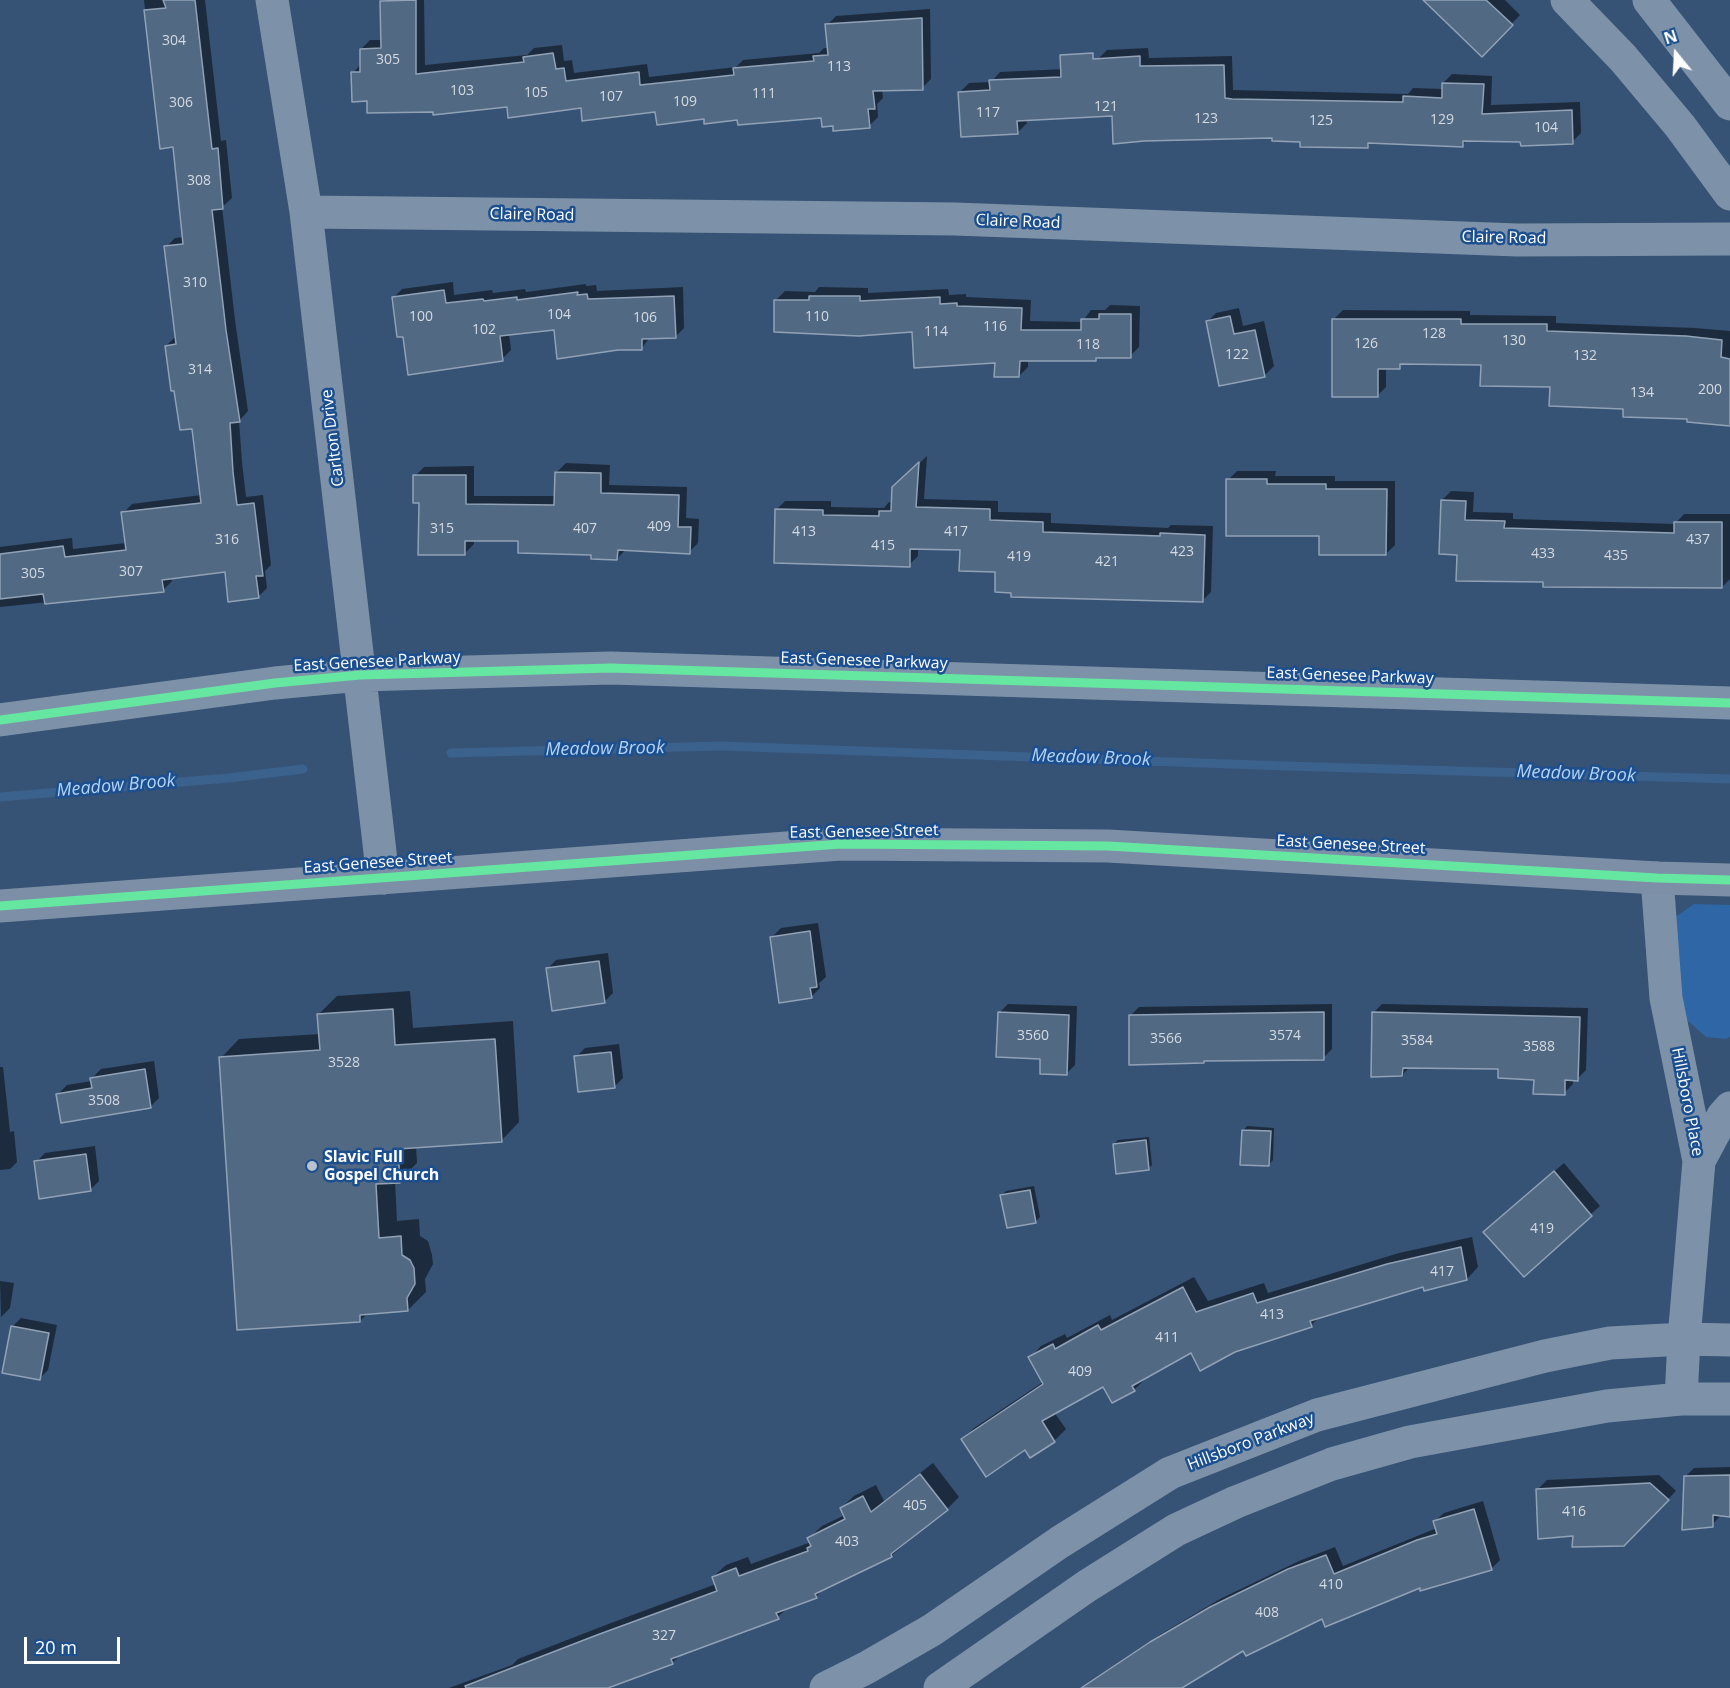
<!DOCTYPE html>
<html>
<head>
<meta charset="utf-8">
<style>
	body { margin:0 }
	#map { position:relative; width:1730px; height:1688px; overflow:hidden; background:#365274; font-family:"Open Sans",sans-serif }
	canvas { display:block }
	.north { position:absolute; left:1646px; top:24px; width:60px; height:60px; -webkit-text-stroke:4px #1b4f8f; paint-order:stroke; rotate:342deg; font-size:16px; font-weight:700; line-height:24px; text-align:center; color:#fff }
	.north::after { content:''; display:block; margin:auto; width:21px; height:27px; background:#fff; clip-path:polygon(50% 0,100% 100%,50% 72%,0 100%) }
	.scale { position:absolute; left:24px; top:1637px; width:96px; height:27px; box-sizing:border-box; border:3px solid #fff; border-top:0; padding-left:8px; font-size:18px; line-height:21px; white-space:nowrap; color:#fff; -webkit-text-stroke:4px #1b4f8f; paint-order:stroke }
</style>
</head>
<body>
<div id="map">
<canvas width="1730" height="1688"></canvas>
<div class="north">N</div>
<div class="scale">20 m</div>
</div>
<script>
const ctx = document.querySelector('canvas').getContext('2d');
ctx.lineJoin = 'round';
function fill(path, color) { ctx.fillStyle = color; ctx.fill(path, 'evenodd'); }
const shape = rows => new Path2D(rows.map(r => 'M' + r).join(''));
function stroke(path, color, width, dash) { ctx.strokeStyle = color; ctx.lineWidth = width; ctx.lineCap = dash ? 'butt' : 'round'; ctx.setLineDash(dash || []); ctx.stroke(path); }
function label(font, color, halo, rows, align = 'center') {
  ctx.font = font + ' "Open Sans",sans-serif'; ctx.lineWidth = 5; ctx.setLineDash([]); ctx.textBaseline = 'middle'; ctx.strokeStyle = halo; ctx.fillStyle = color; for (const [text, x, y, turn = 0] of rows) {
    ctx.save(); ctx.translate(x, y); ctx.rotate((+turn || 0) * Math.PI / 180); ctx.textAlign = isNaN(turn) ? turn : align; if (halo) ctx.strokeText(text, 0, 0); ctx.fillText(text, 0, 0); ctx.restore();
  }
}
fill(shape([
	[1694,904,1730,905,1730,1037,1726,1039,1706,1037,1687,1020,1675,993,1674,918]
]), '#2f66a5');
fill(shape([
	[144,0,205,0,221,141,226,140,232,198,222,207,235,320,248,411,239,421,242,462,246,497,263,495,271,565,265,571,267,588,258,597,226,571,171,577,172,581,163,590,0,607,0,547,72,538,73,549,126,543,123,513,132,504,201,495,194,427,166,346,175,337,166,247,175,238,183,237,175,146,161,147],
	[383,0,424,0,425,65,527,55,534,48,562,45,564,61,572,60,574,73,647,64,649,77,736,67,743,60,819,53,824,48,829,48,827,25,836,16,930,9,931,79,922,88,882,89,883,98,877,104,878,117,869,126,834,125,823,117,705,117,656,111,582,106,508,106,434,110,368,100,353,73,361,64,361,49,370,40,382,40],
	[1435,0,1505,0,1520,15,1482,54],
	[1148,48,1149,58,1232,56,1233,90,1408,94,1413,88,1443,89,1443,83,1452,74,1492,76,1491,105,1580,102,1581,133,1572,142,1468,140,1462,145,1372,142,1367,146,1274,137,1113,115,1098,59,1107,50],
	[1065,69,1066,108,1026,119,1027,123,1018,132,960,92,969,83,991,82,1000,72],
	[453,282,454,295,492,290,493,293,525,289,526,292,586,284,586,286,596,285,597,291,683,287,684,328,675,337,650,337,642,348,555,328,509,334,511,350,502,359,404,336,393,298,402,289],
	[819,287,868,288,868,293,948,289,949,295,966,294,966,297,1031,300,1030,321,1082,322,1091,310,1105,310,1110,305,1140,306,1139,347,1130,356,1100,356,1096,360,1028,359,1028,367,1019,376,996,362,914,330,776,300,785,291,815,292],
	[1239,308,1243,326,1264,321,1274,366,1265,375,1207,322,1216,313],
	[1343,310,1470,311,1470,315,1556,316,1556,323,1695,328,1730,331,1730,425,1624,407,1482,363,1404,362,1399,367,1386,367,1386,387,1377,396,1334,319],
	[927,456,924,499,998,501,998,512,1051,513,1051,523,1168,528,1171,525,1213,526,1211,592,1202,601,1013,591,997,570,962,549,918,548,918,556,909,565,776,510,785,501,831,501,831,507,884,508,889,502,893,503,903,479],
	[566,463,610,465,609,485,687,487,686,518,699,519,698,543,689,552,626,549,617,559,519,540,474,539,474,544,465,553,421,502,415,476,424,467,474,466,474,496,556,496,557,472],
	[1237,471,1276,471,1275,476,1335,476,1335,481,1395,481,1395,545,1386,554,1321,534,1228,480],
	[1451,491,1474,492,1473,512,1513,513,1513,519,1675,524,1684,514,1730,514,1730,579,1722,587,1545,580,1458,554,1442,500],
	[818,923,826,977,819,983,820,988,811,997,772,937,781,928],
	[608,953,613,993,604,1002,547,969,556,960],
	[410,991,413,1028,513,1021,519,1122,501,1141,416,1146,417,1163,399,1181,395,1181,397,1221,419,1219,420,1236,428,1241,432,1255,433,1264,425,1279,426,1292,408,1310,368,1313,360,1321,221,1058,239,1039,320,1034,319,1014,337,996],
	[1008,1004,1077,1006,1075,1065,1066,1074,1042,1058,999,1013],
	[1332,1004,1332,1049,1323,1058,1206,1059,1204,1061,1130,1016,1139,1007],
	[1382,1004,1588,1008,1586,1070,1577,1079,1573,1079,1573,1084,1564,1093,1535,1078,1500,1067,1410,1067,1402,1075,1373,1013],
	[619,1044,623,1078,614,1087,576,1057,585,1048],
	[154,1061,159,1098,150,1107,58,1094,67,1085,92,1081,92,1078,101,1069],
	[0,1067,3,1067,10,1132,14,1131,17,1162,10,1169,0,1170],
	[1247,1126,1274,1128,1273,1160,1269,1164,1243,1131],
	[1149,1137,1152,1165,1148,1169,1114,1144,1118,1140],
	[95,1146,99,1181,90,1190,36,1162,45,1153],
	[1564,1163,1600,1206,1524,1274,1494,1223],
	[1034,1186,1040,1217,1036,1221,1008,1226,1002,1195,1006,1191],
	[1472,1237,1478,1267,1467,1279,1424,1285,1320,1317,1311,1325,1191,1351,1145,1379,1134,1390,1104,1385,1054,1412,1066,1429,1054,1441,1031,1456,1026,1448,963,1439,974,1428,1043,1382,1030,1358,1041,1346,1065,1334,1067,1338,1110,1315,1112,1320,1194,1277,1208,1301,1264,1283,1268,1293,1399,1253],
	[0,1281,14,1283,10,1308,1,1317],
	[21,1318,57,1325,48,1370,39,1379,12,1327],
	[933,1463,959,1497,947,1509,891,1556,825,1587,816,1597,789,1606,778,1617,682,1653,673,1662,606,1688,449,1688,512,1665,518,1659,611,1623,716,1584,713,1577,726,1565,748,1557,751,1564,811,1542,809,1538,822,1526,845,1515,841,1508,854,1496,876,1485,884,1501],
	[1730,1467,1730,1516,1721,1515,1712,1525,1685,1477,1694,1468],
	[1659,1475,1676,1491,1623,1545,1574,1535,1538,1489,1547,1480],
	[1483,1501,1500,1560,1491,1569,1420,1586,1322,1617,1244,1649,1166,1688,1080,1688,1161,1634,1220,1599,1299,1561,1335,1547,1343,1566,1437,1528,1435,1521,1444,1513]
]), '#0007');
stroke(shape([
	[451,753,721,746,1286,766,1730,779],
	[0,797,229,778,303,769]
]), '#3b618d', 9);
const building = shape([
	[163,0,195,0,212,149,218,148,223,209,212,210,226,330,240,422,230,423,233,472,237,505,254,503,263,576,256,576,259,598,228,602,225,572,162,580,164,592,45,604,43,594,0,599,0,554,63,546,65,557,126,550,121,512,201,503,192,429,180,430,174,391,171,391,165,346,176,344,164,246,183,244,173,147,160,149,144,10,166,8,163,0],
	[416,0,416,74,524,62,523,57,553,53,556,69,564,68,566,81,639,72,640,85,734,75,733,68,814,61,813,56,828,55,825,24,922,18,923,90,873,91,875,109,868,109,870,128,833,131,833,126,822,127,821,118,738,125,737,120,704,124,704,119,657,125,655,112,582,121,581,108,508,118,507,107,433,115,433,112,367,113,367,101,352,102,351,72,360,72,360,49,381,48,380,1,416,0],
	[1423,0,1486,0,1513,25,1482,57,1423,0],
	[1093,53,1093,59,1140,56,1140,66,1224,65,1225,98,1232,99,1403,102,1403,96,1442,98,1442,83,1484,84,1482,114,1572,110,1573,144,1521,146,1520,142,1463,141,1463,147,1368,143,1368,148,1300,147,1300,142,1272,141,1272,138,1144,141,1113,144,1112,116,1017,121,1018,134,961,137,958,92,990,90,989,80,1061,77,1060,55,1093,53],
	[444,290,446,303,483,299,484,301,517,297,517,300,578,292,577,295,587,294,588,299,674,296,676,338,642,339,642,350,618,350,557,359,554,330,500,336,503,361,408,375,403,337,397,337,392,297,444,290],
	[809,296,860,296,860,301,940,297,940,304,957,303,957,306,1022,308,1021,330,1081,330,1081,319,1099,319,1099,314,1131,314,1131,358,1096,358,1096,361,1020,361,1019,377,994,377,995,363,914,368,912,332,859,336,774,332,774,300,809,300,809,296],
	[1230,316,1234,334,1255,330,1265,377,1219,386,1206,321,1230,316],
	[1332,319,1461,319,1461,324,1547,324,1547,331,1686,336,1722,340,1721,357,1730,359,1730,426,1687,422,1687,419,1623,417,1623,409,1549,406,1550,387,1480,386,1481,365,1400,364,1400,369,1378,369,1378,397,1332,397,1332,319],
	[919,462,916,507,990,509,990,520,1043,522,1043,532,1160,536,1160,533,1205,535,1203,602,1011,597,1011,593,995,592,995,572,959,571,960,550,910,549,910,567,774,563,775,509,823,510,823,515,879,516,879,511,891,511,892,487,919,462],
	[555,472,601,473,601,493,679,495,678,527,691,527,690,554,618,550,617,560,591,559,591,555,518,553,518,541,465,541,465,555,418,555,419,503,413,503,413,475,466,475,466,504,554,505,555,472],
	[1226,479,1267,479,1267,484,1326,484,1326,489,1387,489,1386,555,1319,555,1319,536,1226,536,1226,479],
	[1441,500,1466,501,1465,520,1505,521,1504,528,1674,533,1674,522,1722,522,1722,588,1543,587,1543,582,1456,581,1457,555,1439,554,1441,500],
	[810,931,817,987,810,988,812,998,779,1003,770,937,810,931],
	[599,961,605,1003,552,1011,546,968,599,961],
	[393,1009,395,1045,495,1039,502,1142,398,1149,400,1183,376,1184,379,1238,401,1236,402,1255,410,1260,414,1268,415,1284,407,1298,408,1311,360,1315,360,1322,237,1330,219,1057,320,1050,317,1014,393,1009],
	[998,1012,1069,1015,1067,1075,1040,1074,1040,1059,996,1057,998,1012],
	[1324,1012,1324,1060,1204,1061,1204,1063,1129,1065,1129,1015,1324,1012],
	[1372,1012,1580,1017,1578,1081,1565,1080,1565,1095,1533,1094,1534,1080,1498,1078,1498,1069,1403,1068,1402,1076,1371,1077,1372,1012],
	[611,1052,615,1088,578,1092,574,1056,611,1052],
	[145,1069,151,1108,61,1123,56,1094,92,1088,90,1078,145,1069],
	[1242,1130,1271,1131,1269,1166,1240,1165,1242,1130],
	[1146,1140,1149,1170,1116,1174,1113,1144,1146,1140],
	[86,1154,91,1191,39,1199,34,1161,86,1154],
	[1554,1171,1592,1216,1524,1277,1483,1232,1554,1171],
	[1030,1190,1036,1223,1007,1228,1000,1195,1030,1190],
	[1461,1247,1467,1280,1424,1291,1423,1287,1310,1321,1312,1327,1235,1352,1200,1371,1191,1353,1132,1386,1135,1391,1112,1403,1103,1387,1042,1421,1055,1442,1030,1458,1025,1450,986,1477,961,1439,1043,1384,1028,1357,1053,1344,1055,1349,1098,1325,1101,1330,1183,1287,1196,1312,1253,1293,1257,1303,1387,1264,1461,1247],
	[11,1326,49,1333,40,1380,2,1373,11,1326],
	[920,1474,948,1510,891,1554,892,1557,815,1594,817,1598,776,1613,779,1619,671,1659,673,1664,608,1688,466,1688,465,1686,597,1635,717,1591,712,1577,736,1568,739,1576,808,1551,807,1548,811,1546,807,1538,845,1519,840,1508,863,1496,871,1512,920,1474],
	[1730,1475,1730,1517,1713,1515,1713,1527,1682,1530,1684,1476,1730,1475],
	[1650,1483,1669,1500,1624,1546,1572,1547,1573,1536,1538,1539,1536,1489,1650,1483],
	[1474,1509,1492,1570,1420,1591,1420,1588,1325,1627,1322,1619,1246,1656,1243,1651,1182,1688,1081,1688,1150,1642,1210,1607,1288,1569,1326,1555,1334,1574,1417,1540,1437,1534,1433,1521,1474,1509]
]);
fill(building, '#526984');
stroke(building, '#92a2b6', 1.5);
stroke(shape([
	[272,0,306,212,383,878],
	[1567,0,1623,58,1680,126,1730,194],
	[1649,0,1730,104],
	[306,212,955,219,1517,240,1730,239],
	[0,720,275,683,360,675,611,668,1730,703],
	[1657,878,1666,998,1699,1161,1684,1339,1681,1399],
	[1699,1161,1723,1116,1730,1108],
	[826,1688,866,1668,932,1630,1060,1542,1170,1473,1317,1415,1545,1356,1610,1343,1684,1339,1730,1340],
	[940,1688,1087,1586,1176,1530,1236,1502,1332,1464,1410,1442,1607,1406,1681,1399,1730,1399]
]), '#7d92a8', 33);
stroke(shape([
	[0,906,841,844,1108,846,1657,878,1730,880]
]), '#7d8ea7', 33);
stroke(shape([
	[0,720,275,683,360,675,611,668,1730,703],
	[0,906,841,844,1108,846,1657,878,1730,880]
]), '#66e7a1', 9);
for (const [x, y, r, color] of [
	[312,1166,6,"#b9c2ce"]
]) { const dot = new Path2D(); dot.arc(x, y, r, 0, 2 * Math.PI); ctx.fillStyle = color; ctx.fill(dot); stroke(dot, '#1b4f8f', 2); }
label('14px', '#d4dae0', null, [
	["304",174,41],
	["305",388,60],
	["113",839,67],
	["103",462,91],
	["105",536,93],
	["111",764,94],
	["107",611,97],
	["109",685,102],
	["306",181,103],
	["121",1106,107],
	["117",988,113],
	["123",1206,119],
	["129",1442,120],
	["125",1321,121],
	["104",1546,128],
	["308",199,181],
	["310",195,283],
	["104",559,315],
	["100",421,317],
	["110",817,317],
	["106",645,318],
	["116",995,327],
	["102",484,330],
	["114",936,332],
	["128",1434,334],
	["130",1514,341],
	["126",1366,344],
	["118",1088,345],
	["122",1237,355],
	["132",1585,356],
	["314",200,370],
	["200",1710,390],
	["134",1642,393],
	["409",659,527],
	["315",442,529],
	["407",585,529],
	["413",804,532],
	["417",956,532],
	["316",227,540],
	["437",1698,540],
	["415",883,546],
	["423",1182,552],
	["433",1543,554],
	["435",1616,556],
	["419",1019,557],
	["421",1107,562],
	["307",131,572],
	["305",33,574],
	["3560",1033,1036],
	["3574",1285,1036],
	["3566",1166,1039],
	["3584",1417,1041],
	["3588",1539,1047],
	["3528",344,1063],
	["3508",104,1101],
	["419",1542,1229],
	["417",1442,1272],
	["413",1272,1315],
	["411",1167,1338],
	["409",1080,1372],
	["405",915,1506],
	["416",1574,1512],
	["403",847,1542],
	["410",1331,1585],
	["408",1267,1613],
	["327",664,1636]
]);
label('16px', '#fff', '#1b4f8f', [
	["Claire Road",532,215,1],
	["Claire Road",1018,222,2],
	["Claire Road",1504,238,1],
	["Carlton Drive",333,438,-97],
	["East Genesee Parkway",864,661,2],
	["East Genesee Parkway",377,662,-3],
	["East Genesee Parkway",1350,676,2],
	["East Genesee Street",864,832,-1],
	["East Genesee Street",1351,845,3],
	["East Genesee Street",378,863,-4],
	["Hillsboro Place",1687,1102,79],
	["Hillsboro Parkway",1251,1442,-21]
]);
label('bold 16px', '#fff', '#1b4f8f', [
	["Slavic Full",324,1157],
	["Gospel Church",324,1175]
], 'left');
label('italic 18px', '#b5d3f5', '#1b4f8f', [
	["Meadow Brook",605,749,-1],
	["Meadow Brook",1091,758,2],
	["Meadow Brook",1576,774,2],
	["Meadow Brook",116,786,-5]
]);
</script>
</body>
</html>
